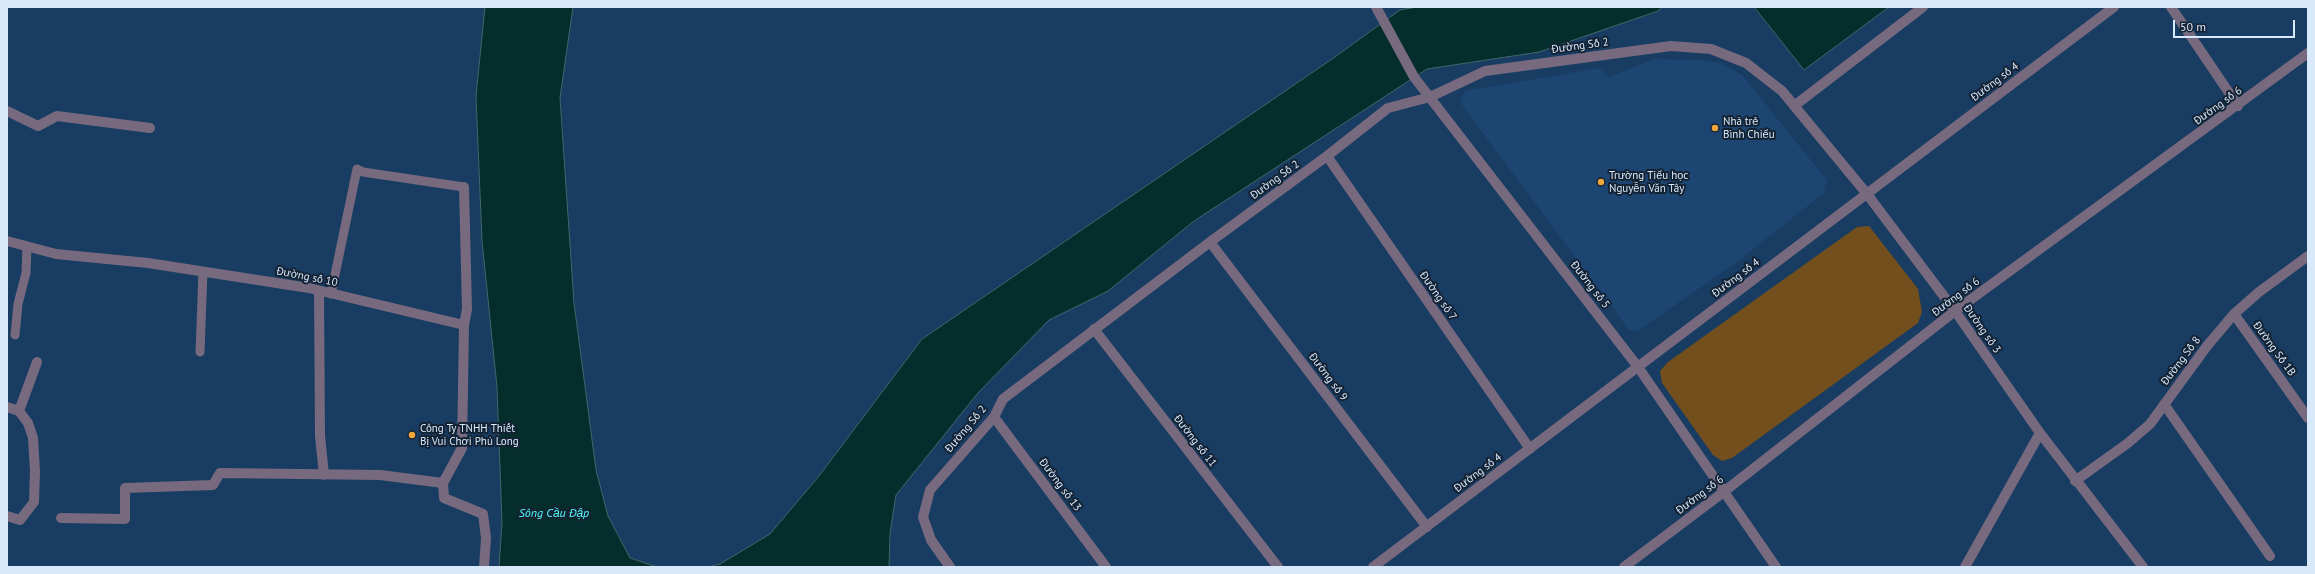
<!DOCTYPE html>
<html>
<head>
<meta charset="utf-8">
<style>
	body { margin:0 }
	#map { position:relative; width:2315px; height:574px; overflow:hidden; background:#193c62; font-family:"PT Sans",sans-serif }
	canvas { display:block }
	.frame { position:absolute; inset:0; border:8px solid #d9e9fc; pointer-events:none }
	.scale { position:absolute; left:2173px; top:20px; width:122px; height:18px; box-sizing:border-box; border:2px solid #d9e9fc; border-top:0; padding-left:5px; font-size:12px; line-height:14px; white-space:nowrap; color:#d9e9fc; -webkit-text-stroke:3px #142334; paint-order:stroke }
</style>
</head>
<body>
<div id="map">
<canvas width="2315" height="574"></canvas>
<div class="frame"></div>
<div class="scale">50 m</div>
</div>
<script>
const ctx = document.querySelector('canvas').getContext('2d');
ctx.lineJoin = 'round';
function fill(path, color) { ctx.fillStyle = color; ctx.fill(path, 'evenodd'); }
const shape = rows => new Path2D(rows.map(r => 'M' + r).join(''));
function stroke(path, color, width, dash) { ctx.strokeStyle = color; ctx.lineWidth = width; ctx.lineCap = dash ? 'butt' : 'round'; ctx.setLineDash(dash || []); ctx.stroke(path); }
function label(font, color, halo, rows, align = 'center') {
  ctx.font = font + ' "PT Sans",sans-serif'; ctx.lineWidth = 4; ctx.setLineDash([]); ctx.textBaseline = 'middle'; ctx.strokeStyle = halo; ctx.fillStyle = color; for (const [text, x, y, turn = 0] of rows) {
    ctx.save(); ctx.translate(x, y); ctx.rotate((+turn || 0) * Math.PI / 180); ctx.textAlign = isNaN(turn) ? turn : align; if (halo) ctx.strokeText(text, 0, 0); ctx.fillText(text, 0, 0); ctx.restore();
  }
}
fill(shape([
	[1654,59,1699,60,1720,63,1742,75,1827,180,1824,193,1737,262,1638,331,1629,330,1460,102,1465,91,1599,68,1609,77]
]), '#1d4572');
fill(shape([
	[1869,226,1918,289,1922,312,1918,323,1732,458,1722,461,1713,455,1662,383,1660,371,1668,362,1857,227]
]), '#724f1c');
const water = shape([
	[485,7,573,7,560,98,574,303,596,470,608,516,630,558,657,567,499,567,502,523,497,387,482,241,476,96,485,7],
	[1417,7,1662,7,1658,11,1539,52,1427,69,1194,221,1108,291,1049,320,977,394,896,495,890,533,889,567,708,567,720,564,770,534,819,476,922,339,1332,59,1400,10,1417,7],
	[1754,7,1889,7,1804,70,1754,7]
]);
fill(water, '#042d2c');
stroke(water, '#44656a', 1);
stroke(shape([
	[331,294,357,169,363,172,464,187],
	[15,335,18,304,26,273,27,247],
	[200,352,203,272]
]), '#776a7f', 9);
stroke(shape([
	[1376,7,1414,77,1638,367,1776,567],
	[2171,7,2238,106],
	[1794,106,1923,7],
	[7,111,38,126,57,116,150,128],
	[1327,156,1530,449],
	[464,187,467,309,464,325,462,448,443,483,444,498,483,514,486,538,484,567],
	[7,241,56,254,148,263,309,288,464,325],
	[1210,242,1427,527],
	[319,291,320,436,324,475],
	[2234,314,2308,418],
	[1094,329,1278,567],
	[2164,404,2270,556],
	[7,407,19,411,28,423,33,438,35,471,34,502,20,520,7,516],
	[19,411,37,362],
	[994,417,1106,567],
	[2075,481,2128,443,2150,424,2207,346,2234,314,2259,292,2308,256],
	[61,518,125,519,125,488,213,485,220,473,380,475,443,483],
	[950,567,931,540,923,517,930,490,994,417,1003,399,1210,242,1327,156,1388,108,1430,97,1485,71,1671,46,1711,49,1746,63,1782,91,1867,194,1955,311,2040,433,2143,567],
	[1373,567,2114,7],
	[1965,567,2040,433]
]), '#776a7f', 10);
stroke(shape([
	[1624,567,1721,494,1955,311,2308,53]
]), '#776a7f', 10);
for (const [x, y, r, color] of [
	[1715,128,4,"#efa73d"],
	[1601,182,4,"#efa73d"],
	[412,435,4,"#efa73d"]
]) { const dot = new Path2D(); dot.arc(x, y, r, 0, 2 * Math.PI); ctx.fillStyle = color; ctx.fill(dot); stroke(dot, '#142334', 1.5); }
label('11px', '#d9e9fc', '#142334', [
	["Đường Số 2",1580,46,-8],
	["Đường số 4",1995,82,-37],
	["Đường số 6",2218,106,-36],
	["Đường Số 2",1275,180,-36],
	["Đường số 10",307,277,11],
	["Đường số 4",1736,278,-37],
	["Đường số 5",1590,285,52],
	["Đường số 7",1438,296,55],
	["Đường số 6",1956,297,-37],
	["Đường số 3",1982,329,55],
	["Đường Số 1B",2274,349,54],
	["Đường Số 8",2181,361,-53],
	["Đường số 9",1328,377,53],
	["Đường Số 2",966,429,-50],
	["Đường số 11",1195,441,52],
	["Đường số 4",1478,473,-37],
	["Đường số 13",1060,485,53],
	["Đường số 6",1700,495,-37]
]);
label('11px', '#d9e9fc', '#142334', [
	["Nhà trẻ",1723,122],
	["Bình Chiểu",1723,135],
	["Trường Tiểu học",1609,176],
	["Nguyễn Văn Tây",1609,189],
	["Công Ty TNHH Thiết",420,429],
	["Bị Vui Chơi Phú Long",420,442]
], 'left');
label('italic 12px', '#50fefa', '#142334', [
	["Sông Cầu Đập",554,514]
]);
</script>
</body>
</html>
